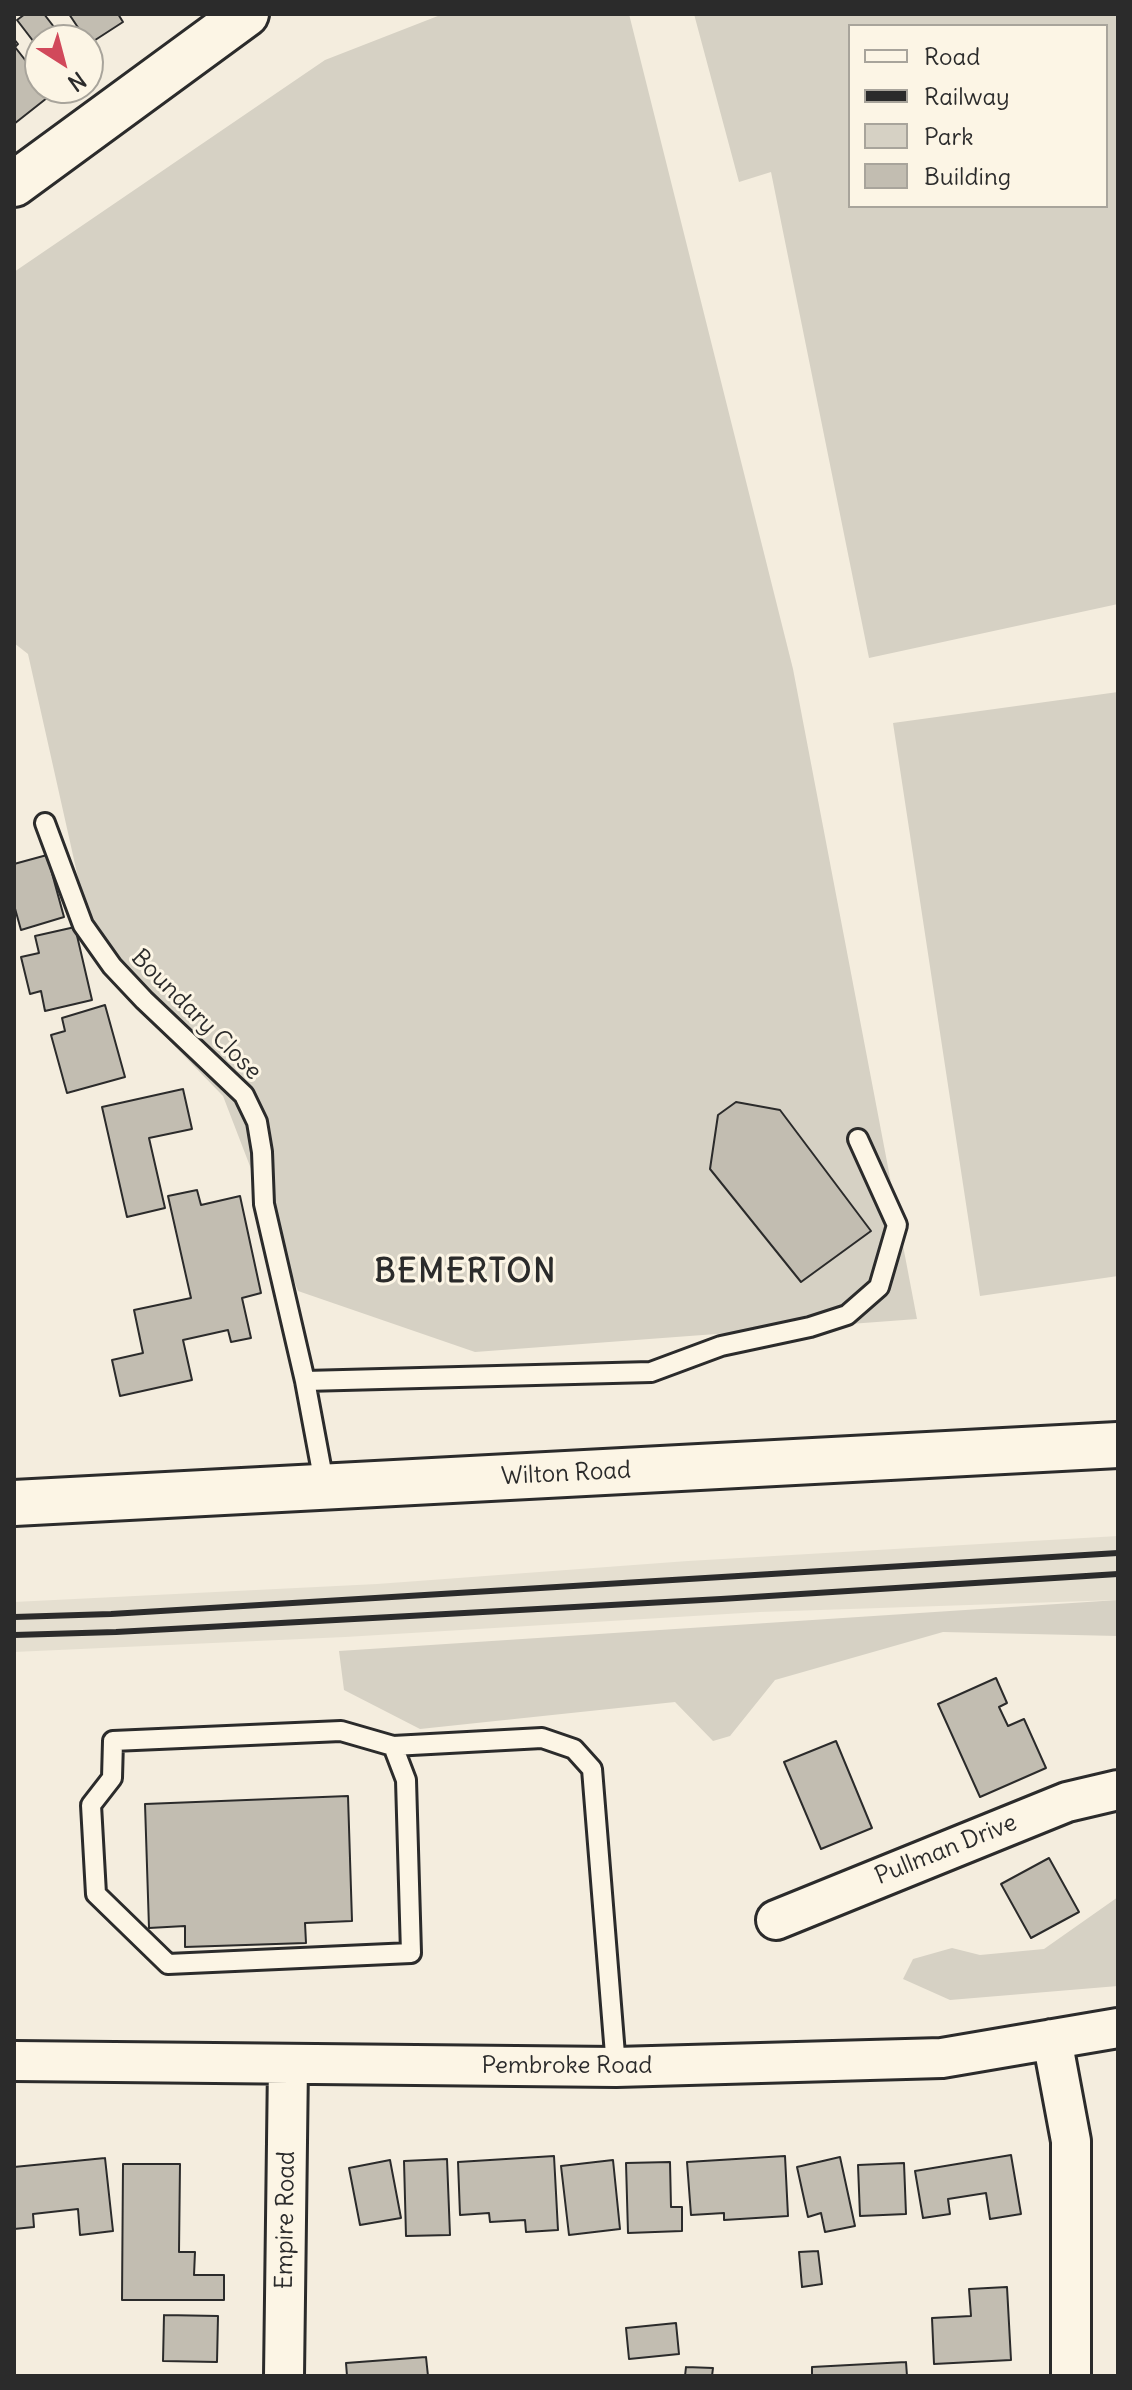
<!DOCTYPE html>
<html>
<head>
<meta charset="utf-8">
<style>
	body { margin:0 }
	#map { position:relative; width:1132px; height:2390px; overflow:hidden; background:#f4edde; font-family:Delius,sans-serif }
	canvas { display:block }
	.frame { position:absolute; inset:0; border:16px solid #2b2b2b; pointer-events:none }
	.legend { position:absolute; left:848px; top:24px; width:260px; height:184px; box-sizing:border-box; background:#fcf5e5; border:2px solid #a8a49b; margin:0; padding:10px 14px; list-style:none; font-size:24px; color:#2b2b2b }
	.legend li { display:flex; align-items:center; gap:16px; height:40px }
	.legend b { width:40px; border:2px solid #a8a49b }
	.north { position:absolute; left:24px; top:24px; width:80px; height:80px; box-sizing:border-box; background:#fcf5e5; border:2px solid #a8a49b; border-radius:50%; rotate:144deg; font-size:22px; font-weight:700; line-height:32px; text-align:center; color:#2b2b2b }
	.north::after { content:''; display:block; margin:auto; width:28px; height:36px; background:#d1495b; clip-path:polygon(50% 0,100% 100%,50% 72%,0 100%) }
</style>
</head>
<body>
<div id="map">
<canvas width="1132" height="2390"></canvas>
<div class="frame"></div>
<ul class="legend">
<li><b style="height:10px;background:#fcf5e5"></b>Road</li>
<li><b style="height:10px;background:#2b2b2b"></b>Railway</li>
<li><b style="height:22px;background:#d6d1c4"></b>Park</li>
<li><b style="height:22px;background:#c2bdb1"></b>Building</li>
</ul>
<div class="north">N</div>
</div>
<script>
const ctx = document.querySelector('canvas').getContext('2d');
ctx.lineJoin = 'round';
function fill(path, color) { ctx.fillStyle = color; ctx.fill(path, 'evenodd'); }
const shape = rows => new Path2D(rows.map(r => 'M' + r).join(''));
function stroke(path, color, width, dash) { ctx.strokeStyle = color; ctx.lineWidth = width; ctx.lineCap = dash ? 'butt' : 'round'; ctx.setLineDash(dash || []); ctx.stroke(path); }
function label(font, color, halo, rows, align = 'center') {
  ctx.font = font + ' Delius,sans-serif'; ctx.lineWidth = 6; ctx.setLineDash([]); ctx.textBaseline = 'middle'; ctx.strokeStyle = halo; ctx.fillStyle = color; for (const [text, x, y, turn = 0] of rows) {
    ctx.save(); ctx.translate(x, y); ctx.rotate((+turn || 0) * Math.PI / 180); ctx.textAlign = isNaN(turn) ? turn : align; if (halo) ctx.strokeText(text, 0, 0); ctx.fillText(text, 0, 0); ctx.restore();
  }
}
fill(shape([
	[1118,1536,1118,1600,760,1612,345,1637,14,1652,14,1602,377,1584,688,1561]
]), '#e5dfd0');
fill(shape([
	[443,14,629,14,793,669,917,1319,475,1352,298,1291,223,1096,98,967,28,654,14,643,14,272,325,60],
	[694,14,1118,14,1118,604,869,658,771,172,739,182],
	[850,26,1106,26,1106,206,850,206],
	[1118,692,1118,1276,980,1296,893,723],
	[1118,1600,1118,1636,943,1632,775,1680,730,1736,713,1741,675,1702,420,1729,344,1690,339,1651],
	[1118,1897,1118,1986,950,2000,903,1979,913,1959,952,1948,980,1955,1044,1949]
]), '#d6d1c4');
const building = shape([
	[25,14,44,14,64,40,40,40,40,50,17,20,25,14],
	[69,14,118,14,123,22,89,44,69,14],
	[14,39,18,44,15,47,40,79,40,88,47,88,52,94,14,124,14,39],
	[47,855,64,917,21,930,14,905,14,864,47,855],
	[75,927,92,1000,45,1011,41,991,30,994,21,957,39,953,35,936,75,927],
	[105,1005,125,1077,67,1093,51,1035,65,1031,62,1018,105,1005],
	[183,1089,192,1129,149,1138,165,1208,127,1217,102,1107,183,1089],
	[736,1102,780,1110,871,1231,801,1282,710,1169,718,1115,736,1102],
	[197,1190,201,1205,240,1196,261,1293,242,1298,251,1338,231,1342,228,1330,183,1340,192,1380,120,1396,112,1360,143,1353,134,1310,191,1298,168,1196,197,1190],
	[996,1678,1007,1703,999,1707,1008,1726,1024,1719,1046,1768,980,1797,938,1704,996,1678],
	[836,1741,872,1828,821,1849,784,1762,836,1741],
	[348,1796,352,1921,305,1923,306,1943,185,1947,185,1926,149,1928,145,1804,348,1796],
	[1049,1858,1079,1912,1031,1938,1001,1884,1049,1858],
	[1011,2155,1021,2214,990,2219,986,2193,948,2199,950,2214,923,2218,915,2171,1011,2155],
	[554,2156,558,2230,526,2232,525,2220,490,2222,489,2213,460,2215,458,2162,554,2156],
	[785,2156,788,2216,724,2220,724,2213,691,2215,687,2162,785,2156],
	[840,2157,855,2226,825,2232,821,2213,808,2217,797,2167,840,2157],
	[105,2158,113,2231,80,2235,78,2209,33,2214,34,2227,14,2229,14,2167,105,2158],
	[447,2159,450,2235,406,2236,404,2161,447,2159],
	[390,2160,401,2218,360,2225,349,2168,390,2160],
	[613,2160,620,2229,569,2235,561,2166,613,2160],
	[670,2162,671,2207,682,2207,682,2231,628,2233,626,2163,670,2162],
	[904,2163,906,2214,860,2216,858,2165,904,2163],
	[123,2164,180,2164,179,2252,195,2252,194,2275,224,2275,224,2300,122,2300,123,2164],
	[818,2251,822,2284,802,2287,799,2252,818,2251],
	[1007,2287,1011,2360,934,2364,932,2318,971,2316,969,2289,1007,2287],
	[164,2315,218,2316,217,2362,163,2361,164,2315],
	[676,2323,679,2354,629,2359,626,2328,676,2323],
	[426,2357,428,2376,347,2376,346,2363,426,2357],
	[906,2362,907,2376,812,2376,812,2367,906,2362],
	[686,2367,713,2368,712,2376,685,2376,686,2367]
]);
fill(building, '#c2bdb1');
stroke(building, '#2b2b2b', 2);
const service = shape([
	[45,823,83,925,112,966,144,1000,244,1095,257,1122,262,1152,264,1204,305,1381,325,1488],
	[305,1381,651,1372,721,1346,810,1327,847,1315,879,1287,897,1225,858,1139],
	[393,1746,406,1780,411,1953,168,1964,96,1894,91,1805,112,1778,113,1741,341,1731,393,1746,542,1738,574,1749,592,1769,616,2067]
]);
const minor = shape([
	[776,1920,1067,1802,1118,1790],
	[1052,2039,1071,2141,1071,2376],
	[14,2061,616,2067,942,2058,1118,2028],
	[284,2376,288,2064]
]);
const tertiary = shape([
	[14,184,246,14]
]);
const trunk = shape([
	[14,1503,1118,1445]
]);
stroke(service, '#2b2b2b', 24);
stroke(minor, '#2b2b2b', 44);
stroke(tertiary, '#2b2b2b', 50);
stroke(trunk, '#2b2b2b', 50);
stroke(service, '#fcf5e5', 18);
stroke(minor, '#fcf5e5', 38);
stroke(tertiary, '#fcf5e5', 44);
stroke(trunk, '#fcf5e5', 44);
stroke(shape([
	[14,1617,111,1614,1118,1553],
	[14,1635,116,1632,721,1599,1118,1574]
]), '#2b2b2b', 6);
label('24px', '#2b2b2b', '#fcf5e5', [
	["Boundary Close",196,1015,45],
	["Wilton Road",566,1474,-3],
	["Pullman Drive",946,1850,-22],
	["Pembroke Road",567,2066],
	["Empire Road",286,2220,-89]
]);
ctx.letterSpacing = '2px';
label('bold 32px', '#2b2b2b', '#fcf5e5', [
	["BEMERTON",466,1273]
]);
ctx.letterSpacing = '0px';
</script>
</body>
</html>
